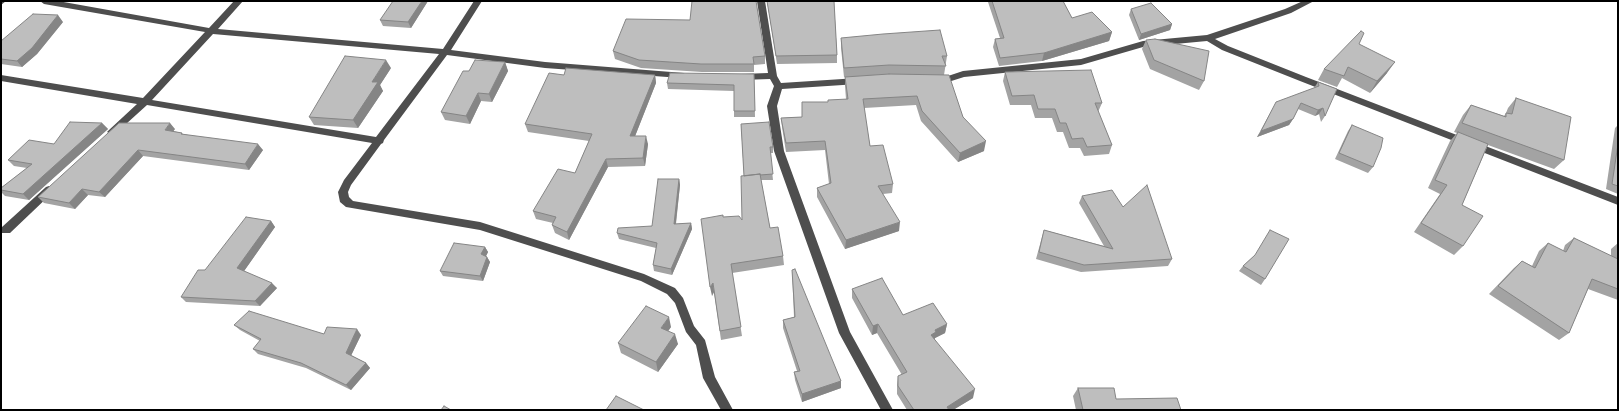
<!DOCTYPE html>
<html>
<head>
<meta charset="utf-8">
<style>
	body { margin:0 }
	#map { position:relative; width:1619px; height:411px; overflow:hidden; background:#fff; font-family:"Titillium Web",sans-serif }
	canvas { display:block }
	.frame { position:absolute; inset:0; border:2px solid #000; pointer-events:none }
</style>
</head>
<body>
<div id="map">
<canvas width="1619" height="411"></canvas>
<div class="frame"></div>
</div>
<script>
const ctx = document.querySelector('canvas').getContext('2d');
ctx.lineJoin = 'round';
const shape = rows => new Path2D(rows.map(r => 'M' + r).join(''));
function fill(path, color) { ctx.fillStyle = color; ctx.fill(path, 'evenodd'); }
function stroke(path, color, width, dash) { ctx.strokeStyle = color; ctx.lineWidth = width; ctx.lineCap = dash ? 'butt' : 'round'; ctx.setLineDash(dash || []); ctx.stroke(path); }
fill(shape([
	[1,1,6,1,1,5,1,1],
	[40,1,58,1,209,28,234,1,243,1,218,29,443,49,474,1,482,1,451,50,545,62,684,73,685,75,681,78,545,68,447,55,384,140,383,143,381,144,351,185,348,192,349,197,353,201,480,222,644,274,675,288,683,298,694,326,705,340,715,377,733,410,721,410,703,378,696,345,686,332,675,303,667,294,641,281,480,230,346,207,340,202,338,192,344,180,372,143,147,105,115,134,112,135,107,132,109,130,137,104,1,81,1,75,143,98,205,32,44,4,40,1],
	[213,34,439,54,376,137,152,100,213,34],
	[757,1,765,1,777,76,781,83,858,78,862,81,858,84,782,89,777,106,784,151,850,332,893,410,881,410,839,333,774,151,767,106,774,86,770,79,741,80,737,77,741,74,768,73,757,1],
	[1303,1,1314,1,1291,13,1215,39,1228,46,1306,77,1618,197,1618,205,1300,81,1222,50,1207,41,1143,47,1081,65,964,77,945,83,938,83,934,80,935,78,945,77,963,71,1081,59,1143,41,1207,35,1285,9,1303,1],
	[49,186,52,187,54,190,52,193,10,233,2,233,1,230,2,227,46,187,49,186]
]), '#4e4e4e');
fill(shape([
	[428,1,411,28,383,26,380,20],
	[767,1,834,1,837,55,837,63,777,64],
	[988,1,1063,1,1072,18,1112,32,1109,41,1042,61,999,66,993,47,995,39,1000,38,988,2],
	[1131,9,1172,24,1170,30,1139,40,1129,15],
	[690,20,765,56,765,64,754,65,754,72,702,72,641,68,615,59,613,51],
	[63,22,37,54,22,67,1,64,1,41],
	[841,38,947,56,944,75,963,117,984,151,958,162,921,121,916,105,864,108,870,146,893,184,892,193,883,194,899,231,845,249,817,197,817,188,829,184,825,150,786,152,782,127,781,118,802,117,828,102,846,99,845,86,845,77,844,77,841,48],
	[1146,40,1204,81,1199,90,1150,69,1142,49],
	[1359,44,1387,73,1370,93,1342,78,1337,87,1318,80,1324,69],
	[505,62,508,71,492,102,481,101,470,124,445,120,441,112,469,71],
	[391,68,380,85,383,91,358,128,314,125,309,117],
	[1005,72,1102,103,1098,112,1112,145,1109,154,1084,156,1080,148,1069,148,1063,132,1057,132,1052,118,1035,118,1031,105,1010,105,1003,81],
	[754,74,755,117,734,117,734,91,668,89,667,83],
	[564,75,655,75,656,83,635,136,648,144,645,166,608,167,569,240,555,233,552,225,553,223,536,219,533,211,575,173,589,141,528,132,525,124],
	[1318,82,1325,116,1321,122,1319,114,1315,116,1298,109,1293,119,1289,125,1257,137,1273,108,1314,88],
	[1516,98,1564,160,1554,169,1488,145,1462,205,1463,246,1454,255,1414,232,1440,194,1428,188,1450,141,1457,133,1454,132,1463,115,1471,105,1504,116,1506,113,1508,108],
	[102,123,108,129,29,200,5,196,1,192,1,188,27,168,14,166,8,160,54,144],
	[741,124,773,147,773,153,770,153,773,180,761,180,770,228,783,256,784,265,732,273,742,336,721,340,714,292,712,296,723,217,742,220,744,176],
	[1352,125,1373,167,1368,173,1335,159,1348,131],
	[1618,125,1618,194,1606,189,1615,128],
	[175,129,173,131,182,133,183,134,263,150,249,170,143,156,105,197,88,195,75,209,44,203,38,197],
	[679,179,680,185,676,224,691,223,692,229,672,275,654,271,653,265,656,248,619,239,617,233,652,226],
	[1082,196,1123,207,1172,259,1168,266,1081,272,1036,259,1042,237,1044,230,1104,246,1079,203],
	[271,221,275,227,244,271,277,288,260,306,186,302,181,297,205,270],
	[1574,238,1611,256,1611,249,1618,243,1618,300,1588,289,1569,333,1559,340,1489,294,1514,268,1522,261,1532,266,1539,251,1548,243,1563,251,1565,245],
	[485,247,488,252,486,256,487,257,490,262,483,281,443,276,440,271],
	[1254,256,1265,279,1261,285,1239,271,1243,266],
	[792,270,841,381,841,388,802,402,795,380,794,372,797,371,783,328,783,320,794,317],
	[852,289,903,315,947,324,945,333,935,338,934,340,973,398,953,410,907,410,897,394,897,385,898,376,902,375,877,333,872,335,852,298],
	[234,325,324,334,361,335,351,355,366,363,370,368,351,390,306,368,258,354,253,349,260,341,240,330],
	[671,327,668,331,678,344,658,372,621,353,618,343],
	[1078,388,1116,399,1181,410,1076,410,1073,396]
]), '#a3a3a3');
fill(shape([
	[422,1,428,1,411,28,408,22],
	[58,15,63,22,37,54,22,67,17,61],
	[1172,24,1170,30,1139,40,1141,34],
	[1112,32,1109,41,1042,61,1044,53],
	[386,60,391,68,380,85,383,91,358,128,353,120,372,82],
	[505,62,508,71,492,102,489,94],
	[1395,62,1387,73,1370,93,1377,81],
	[655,75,656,83,632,144,630,136],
	[478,93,481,101,470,124,466,116],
	[1323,108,1319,114,1315,116,1318,110],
	[1293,119,1289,125,1257,137,1261,131],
	[102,123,108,129,29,200,23,194],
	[170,123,175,129,170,136,165,130],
	[646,136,648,144,645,166,643,158],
	[986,141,984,151,958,162,960,153],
	[258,144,263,150,249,170,245,164],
	[138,150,143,156,105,197,99,192],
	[606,159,608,167,569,240,567,232],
	[679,179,680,185,675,230,674,224],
	[82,189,88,195,75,209,69,203],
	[271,221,275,227,242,274,237,268],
	[900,222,899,231,845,249,846,240],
	[691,223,692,229,672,275,671,269],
	[485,247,488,252,484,260,481,254],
	[487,257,490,262,483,281,480,276],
	[272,283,277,288,260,306,255,301],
	[713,283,714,292,712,296,710,287],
	[669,317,671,327,664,337,661,328],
	[878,324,877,333,872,335,873,326],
	[947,324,945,333,935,338,934,341,931,335,935,330],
	[357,329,361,335,350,358,346,353],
	[675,334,678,344,658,372,656,362],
	[366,363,370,368,351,390,346,385],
	[841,381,841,388,802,402,802,394],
	[975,389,973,398,953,410,946,410,947,407]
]), '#858585');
const building = shape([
	[393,1,422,1,408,22,380,20,393,1],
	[692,1,756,1,765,56,753,57,754,64,701,64,639,60,613,51,626,19,690,20,692,1],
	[767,1,834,1,837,55,776,56,767,1],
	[992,1,1063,1,1072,18,1092,12,1112,32,1044,53,1000,58,995,39,1004,38,992,1],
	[1151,3,1172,24,1141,34,1131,9,1151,3],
	[33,14,58,15,32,48,17,61,1,59,1,41,33,14],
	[940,30,947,56,942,56,946,66,889,65,844,68,841,38,883,34,940,30],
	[1361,31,1364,33,1359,44,1395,62,1377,81,1348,67,1344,76,1324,69,1361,31],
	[1155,39,1209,51,1204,81,1154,60,1146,40,1155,39],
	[345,56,386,60,372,82,378,82,353,120,309,117,345,56],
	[475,60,505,62,489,94,478,93,466,116,441,112,463,71,469,71,475,60],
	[566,68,655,75,630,136,646,136,643,158,606,159,567,232,552,225,556,217,533,211,558,169,575,173,592,134,525,124,549,73,564,75,566,68],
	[1091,70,1102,103,1095,103,1112,145,1087,147,1083,138,1072,139,1066,123,1060,123,1055,109,1038,109,1034,95,1012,96,1005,72,1091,70],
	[670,73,754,74,755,111,734,111,734,85,667,83,670,73],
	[889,74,949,75,963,117,986,141,960,153,922,111,917,96,863,99,870,146,883,145,893,184,878,186,900,222,846,240,817,188,831,183,825,141,786,143,781,118,802,117,802,102,828,102,828,100,848,99,845,77,889,74],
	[1318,82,1337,89,1325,116,1323,108,1318,110,1301,103,1293,119,1261,131,1276,102,1319,86,1318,82],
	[1516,98,1571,117,1564,160,1462,123,1471,105,1506,117,1506,113,1512,114,1516,98],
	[70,122,102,123,23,194,1,190,1,188,32,164,8,160,29,140,54,144,70,122],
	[769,122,773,147,770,147,773,174,760,175,760,174,744,176,741,124,769,122],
	[119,123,170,123,165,130,182,133,181,134,258,144,245,164,138,150,99,192,82,189,69,203,38,197,119,123],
	[1352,125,1383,138,1381,148,1373,167,1339,153,1352,125],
	[1458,132,1488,144,1462,205,1483,216,1463,246,1421,223,1447,185,1435,180,1458,132],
	[1618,144,1618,186,1612,184,1618,144],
	[760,174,770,228,778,227,783,256,731,264,741,327,720,331,713,283,710,287,701,219,723,215,723,217,739,216,742,220,741,176,760,174],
	[658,179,679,179,674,224,691,223,671,269,653,265,657,243,617,233,618,228,652,226,658,179],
	[1147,185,1172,259,1084,265,1039,252,1044,230,1113,249,1082,196,1112,190,1123,207,1147,185],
	[246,217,271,221,237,268,272,283,255,301,181,297,198,270,205,270,246,217],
	[1270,230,1289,239,1265,279,1243,266,1255,255,1270,230],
	[1574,238,1618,259,1618,289,1592,279,1569,333,1498,286,1522,261,1535,268,1548,243,1566,252,1574,238],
	[454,243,485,247,481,254,487,257,480,276,440,271,454,243],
	[795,269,841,381,802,394,794,372,800,371,783,320,795,317,792,270,795,269],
	[882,278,903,315,933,303,947,324,935,330,936,332,931,335,975,389,947,407,949,410,914,410,898,386,898,376,907,372,878,324,873,326,852,289,882,278],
	[646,306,669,317,661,328,675,334,656,362,618,343,646,306],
	[249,311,324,334,327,327,357,329,346,353,366,363,346,385,301,363,253,349,261,339,234,325,249,311],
	[1078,388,1114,388,1116,399,1177,398,1181,410,1083,410,1078,388],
	[616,396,644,410,606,410,616,396],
	[444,406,451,410,441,410,444,406]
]);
fill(building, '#bebebe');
stroke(building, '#858585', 1);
</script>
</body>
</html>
